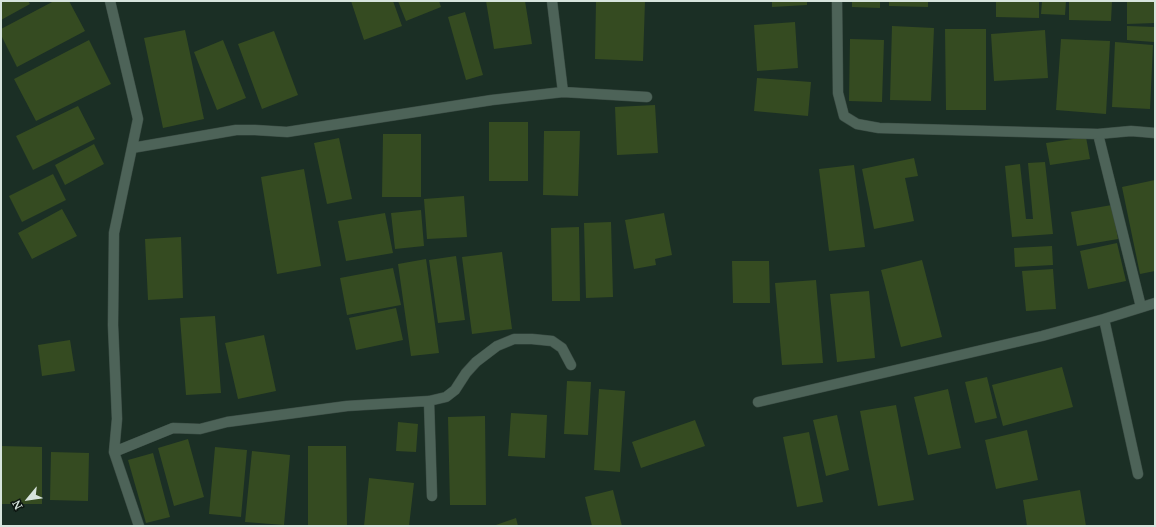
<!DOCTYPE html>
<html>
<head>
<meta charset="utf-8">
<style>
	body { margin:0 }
	#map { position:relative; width:1156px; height:527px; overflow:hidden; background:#1b2f25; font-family:"Noto Serif",serif }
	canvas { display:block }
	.frame { position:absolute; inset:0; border:2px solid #d7e4dd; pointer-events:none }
	.north { position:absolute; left:8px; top:479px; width:40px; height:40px; -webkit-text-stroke:3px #0c1510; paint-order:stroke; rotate:241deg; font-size:11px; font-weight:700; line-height:16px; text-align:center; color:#d7e4dd }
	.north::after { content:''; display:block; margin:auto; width:14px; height:18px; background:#d7e4dd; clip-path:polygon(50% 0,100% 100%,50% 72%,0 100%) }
</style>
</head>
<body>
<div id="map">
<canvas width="1156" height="527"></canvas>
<div class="frame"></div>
<div class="north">N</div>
</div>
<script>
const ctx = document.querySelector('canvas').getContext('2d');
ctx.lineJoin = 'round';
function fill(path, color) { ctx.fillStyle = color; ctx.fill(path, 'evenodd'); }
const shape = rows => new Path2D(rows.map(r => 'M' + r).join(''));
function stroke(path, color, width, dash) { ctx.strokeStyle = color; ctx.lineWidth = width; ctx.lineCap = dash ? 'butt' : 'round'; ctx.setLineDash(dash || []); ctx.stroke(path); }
fill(shape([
	[1,1,28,1,30,4,1,20],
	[54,1,69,1,85,31,17,67,1,35,1,29],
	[351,1,393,1,402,26,364,40],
	[398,1,439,1,441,7,406,21],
	[486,1,525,1,532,44,494,49],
	[596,1,645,1,643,61,595,59],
	[772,1,807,1,807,5,772,7],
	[852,1,880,1,880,8,852,7],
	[889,1,928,1,928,7,889,6],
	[996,1,1039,1,1039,18,996,17],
	[1042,1,1066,1,1065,15,1041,14],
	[1069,1,1112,1,1111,21,1069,20],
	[1127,1,1155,1,1155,23,1127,24],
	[465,12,483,75,466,80,448,17],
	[795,22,798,68,757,71,754,25],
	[892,26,934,28,931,101,890,100],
	[1127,26,1155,27,1154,42,1127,40],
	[945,29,986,29,986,110,946,110],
	[185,30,204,119,163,128,144,38],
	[1045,30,1048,78,994,81,991,34],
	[274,31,298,95,262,109,238,44],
	[850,39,884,40,882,102,849,101],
	[1061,39,1110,41,1106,114,1056,110],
	[89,40,111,84,36,121,14,79],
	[223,40,246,98,217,110,194,52],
	[1115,42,1153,45,1150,109,1112,107],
	[757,78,811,82,808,116,754,111],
	[655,105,658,153,617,155,615,107],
	[78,106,95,139,33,170,16,136],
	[489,122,528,122,528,181,489,181],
	[544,131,580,131,578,196,543,195],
	[383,134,421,134,421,197,382,197],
	[1086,137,1090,159,1050,165,1046,143],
	[339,138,352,199,327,204,314,143],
	[94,144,104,164,65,185,55,165],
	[914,158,918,176,905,178,914,221,874,229,862,169],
	[1045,162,1053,234,1012,237,1005,166,1020,164,1026,219,1033,219,1028,163],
	[854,165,865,247,829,251,819,169],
	[304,169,321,266,277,274,261,177],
	[53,174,66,200,22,222,9,196],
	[1155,180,1155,271,1140,274,1122,187],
	[464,196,467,237,427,239,424,199],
	[1112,205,1118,239,1077,246,1071,212],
	[62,209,77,236,32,259,18,233],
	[421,210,424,246,395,249,391,213],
	[385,213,393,253,346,261,338,221],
	[664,213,672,255,655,259,656,265,634,269,625,220],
	[611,222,613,297,586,298,584,223],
	[579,227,580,301,552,301,551,228],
	[181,237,183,298,148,300,145,239],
	[1117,243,1126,281,1088,289,1080,251],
	[1052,246,1053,265,1015,267,1014,248],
	[502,252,512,329,472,334,462,257],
	[456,256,465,320,438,323,429,260],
	[426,259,439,353,411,356,398,264],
	[922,260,942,337,901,347,881,270],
	[732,261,769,261,770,303,733,303],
	[393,268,401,305,347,315,340,278],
	[1053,269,1056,309,1026,311,1022,271],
	[816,280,823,363,782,365,775,283],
	[869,291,875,358,837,362,830,294],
	[396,308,403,340,356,350,349,318],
	[215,316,221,393,186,395,180,318],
	[264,335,276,391,238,399,225,343],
	[70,340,75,371,42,376,38,345],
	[1062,367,1073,407,1003,426,992,385],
	[987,377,997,418,975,423,965,382],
	[567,381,591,382,588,435,564,434],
	[599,389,625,391,620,472,594,470],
	[948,389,961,448,928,455,914,397],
	[896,405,914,500,878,506,860,411],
	[511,413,547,415,545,458,508,456],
	[837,415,849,470,826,476,813,420],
	[485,416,486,505,450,505,448,417],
	[695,420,705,446,641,468,632,442],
	[398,422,418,424,416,452,396,451],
	[1027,430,1038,480,996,489,985,440],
	[809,432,823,502,797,507,783,437],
	[188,439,204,497,174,506,158,448],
	[1,446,42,447,42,504,1,504],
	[308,446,346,446,347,526,308,526],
	[215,447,247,450,241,517,209,514],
	[252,451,290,455,284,525,245,522],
	[51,452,89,453,88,501,50,500],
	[153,453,170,517,146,523,128,460],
	[369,478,414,483,409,526,364,526],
	[613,490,622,526,592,526,585,497],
	[1080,490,1086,526,1027,526,1023,500],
	[516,518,518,526,493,526]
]), '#354b21');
const minor = shape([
	[110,1,138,119,114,233,113,325,117,419,114,452,139,526],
	[552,1,563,92],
	[837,1,838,93,844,116,857,124,879,128,1098,134,1131,131,1155,133],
	[1098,134,1141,307],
	[132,148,236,130,255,130,287,132,492,100,563,92,647,97],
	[1104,319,1138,474],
	[429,401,432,496],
	[758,402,1042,336,1104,319,1155,303],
	[114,452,173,428,200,429,227,422,347,406,429,401,446,397,455,390,466,373,476,362,497,346,514,339,532,339,552,341,562,348,571,365]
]);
stroke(minor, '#3b4c44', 11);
stroke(minor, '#4d6358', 10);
</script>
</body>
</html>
